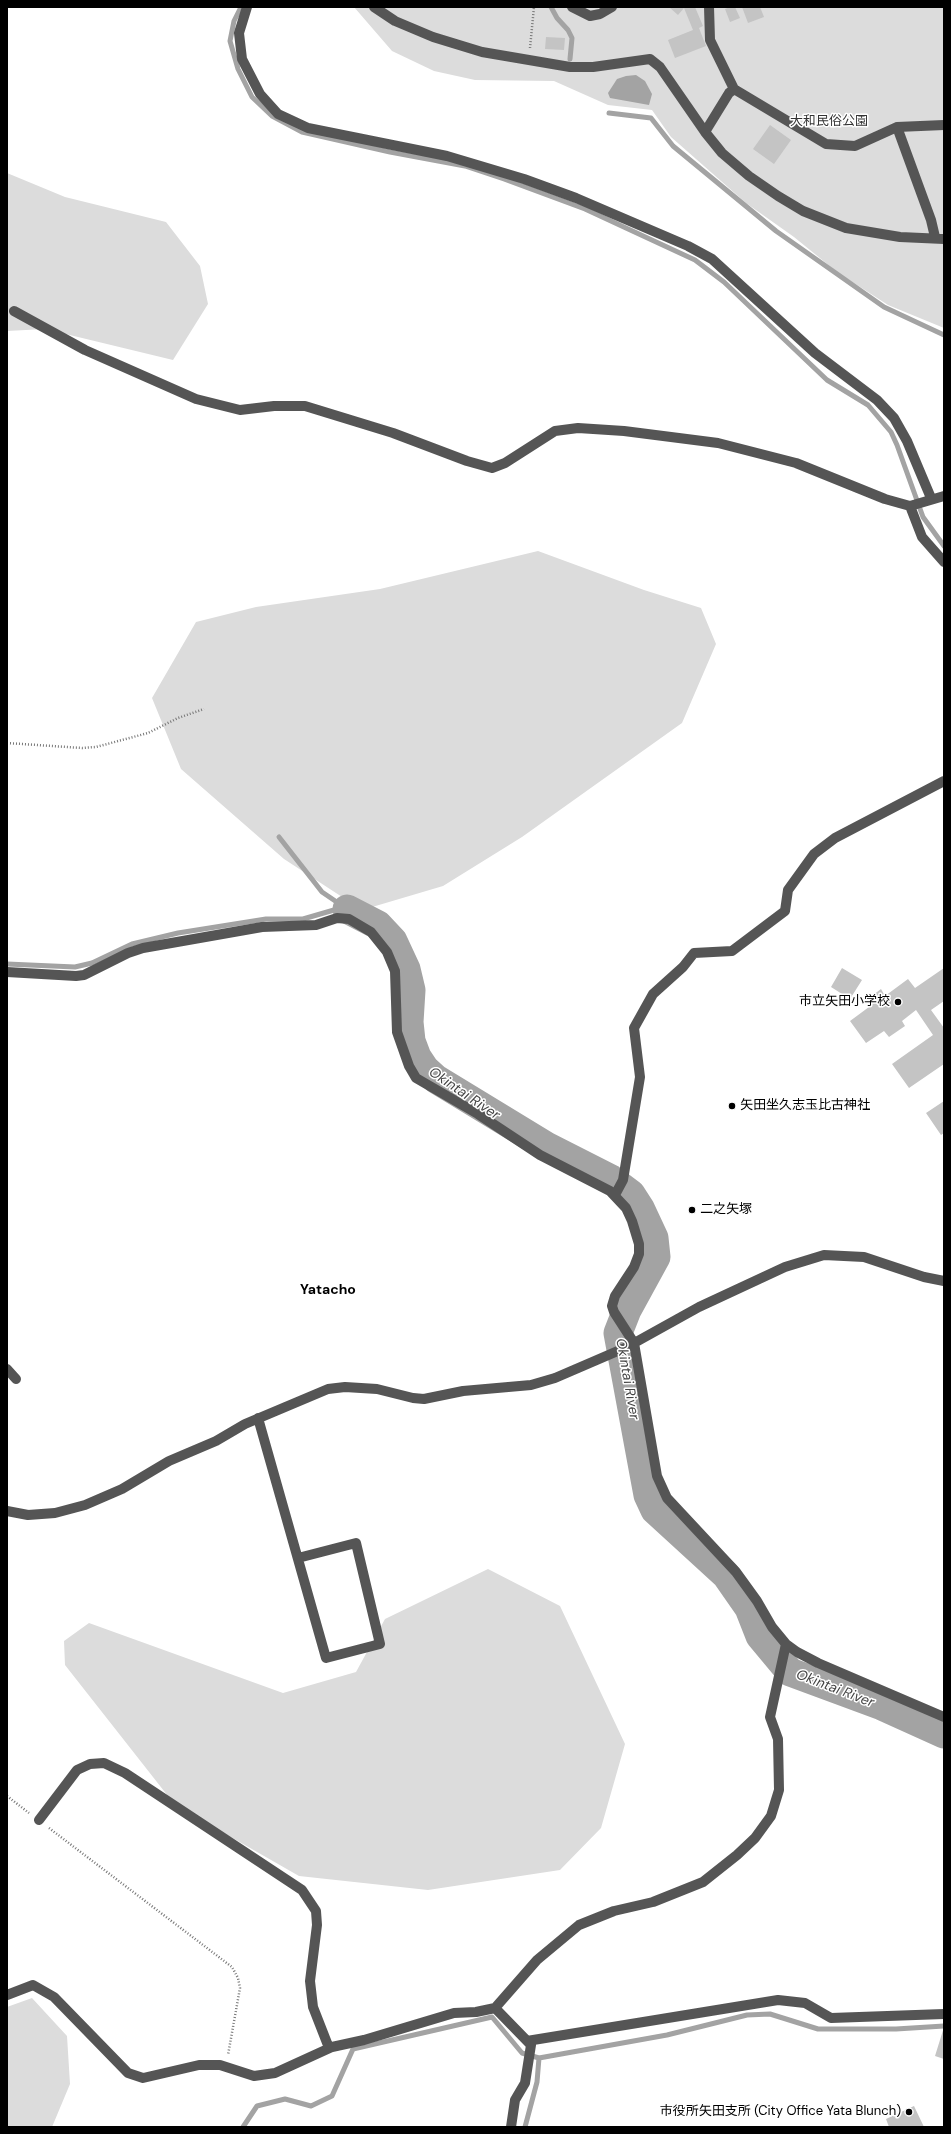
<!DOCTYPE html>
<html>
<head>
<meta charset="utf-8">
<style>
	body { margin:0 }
	#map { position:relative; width:951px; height:2134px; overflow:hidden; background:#fff; font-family:"DM Sans",sans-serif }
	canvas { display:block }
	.frame { position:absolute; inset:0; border:8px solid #000; pointer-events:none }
</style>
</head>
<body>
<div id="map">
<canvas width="951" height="2134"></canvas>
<div class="frame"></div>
</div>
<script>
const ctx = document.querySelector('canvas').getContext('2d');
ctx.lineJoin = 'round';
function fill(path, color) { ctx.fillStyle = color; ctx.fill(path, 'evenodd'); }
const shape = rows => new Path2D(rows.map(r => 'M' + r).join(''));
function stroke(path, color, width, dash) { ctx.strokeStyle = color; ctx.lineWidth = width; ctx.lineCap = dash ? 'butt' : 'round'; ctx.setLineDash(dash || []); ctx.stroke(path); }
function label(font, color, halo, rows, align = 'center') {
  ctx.font = font + ' "DM Sans","Noto Sans JP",sans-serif'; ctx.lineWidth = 3; ctx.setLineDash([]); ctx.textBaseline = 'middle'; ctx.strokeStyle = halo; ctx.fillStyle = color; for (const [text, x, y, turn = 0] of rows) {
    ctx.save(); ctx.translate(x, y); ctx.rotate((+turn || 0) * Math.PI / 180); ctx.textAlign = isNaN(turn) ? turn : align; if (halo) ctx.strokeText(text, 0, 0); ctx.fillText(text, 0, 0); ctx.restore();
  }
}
fill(shape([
	[354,7,944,7,944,328,888,305,837,272,794,237,746,203,671,137,652,110,608,105,554,81,475,80,434,71,392,51],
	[7,173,65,197,166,222,200,266,208,304,173,360,45,329,7,331],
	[538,551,644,590,701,608,716,644,682,723,522,837,443,886,362,910,284,859,181,769,152,698,196,622,256,607,380,589],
	[488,1569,560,1606,625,1744,601,1828,560,1870,428,1890,299,1876,175,1805,65,1665,64,1641,89,1623,283,1693,356,1672,385,1619],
	[32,1998,67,2036,70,2084,52,2127,7,2127,7,2007]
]), '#dcdcdc');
fill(shape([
	[636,75,645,81,652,94,649,105,610,98,608,93,617,79,626,76]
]), '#a3a3a3');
stroke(shape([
	[241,7,234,21,230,41,238,69,252,97,272,116,302,132,390,152,465,166,504,179,585,209,695,260,724,282,827,380,868,405,891,432,897,445,923,517,944,546],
	[551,7,557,18,568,30,572,38,570,59],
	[609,113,651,118,673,146,776,231,884,307,944,335],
	[279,837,322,892,347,909],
	[7,964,75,967,92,963,132,944,178,933,266,919,303,919,334,910,347,909],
	[243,2127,257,2106,285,2099,311,2106,332,2096,353,2049,492,2017,522,2053,539,2058,667,2035,747,2015,770,2014,818,2029,896,2029,944,2026],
	[525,2127,537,2082,539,2058]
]), '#a3a3a3', 5);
stroke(shape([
	[347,909,378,925,393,941,406,969,411,990,409,1022,411,1041,417,1057,425,1069,436,1079,546,1146,611,1179,631,1194,640,1208,654,1238,656,1257,627,1310,618,1333,648,1495,655,1510,726,1575,749,1608,760,1636,790,1672,882,1706,944,1734]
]), '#a3a3a3', 29);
fill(shape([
	[669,7,695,7,703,26,699,28,706,46,675,58,668,40,693,30,684,8,678,15],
	[730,7,735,7,740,18,730,22,725,9],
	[742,7,760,7,764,17,748,23],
	[546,37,565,38,564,50,545,49],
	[770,125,791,140,774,164,753,149],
	[842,968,862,980,850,999,831,987],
	[944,968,944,1001,931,1010,944,1028,944,1064,909,1088,892,1064,933,1035,916,1010,902,1021,905,1026,889,1037,884,1031,866,1043,850,1021,869,1007,865,1001,881,989,885,996,908,979,915,988],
	[944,1101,944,1133,941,1135,926,1113],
	[944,2027,944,2059,935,2056],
	[914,2106,924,2127,889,2127,886,2119]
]), '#c4c4c4');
stroke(shape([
	[530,48,534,7],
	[7,743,82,748,96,747,148,733,178,718,204,709],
	[7,1796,29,1813],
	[49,1828,232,1967,238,1978,240,1988,228,2055]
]), '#777', 2.5, [1, 2]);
stroke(shape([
	[247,7,239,33,242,59,260,94,278,114,308,128,447,156,524,179,576,198,688,246,712,259,815,353,877,400,894,418,907,441,931,498],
	[374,7,395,21,433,37,482,52,570,67,593,67,650,59,660,67,705,132,722,153,749,176,778,196,803,211,846,228,900,237,944,239],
	[572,7,590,16,600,14,612,7],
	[709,7,710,40,734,89,826,144,855,146,897,127],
	[705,132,729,93,734,89],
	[935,237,931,220,897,127,944,125],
	[14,311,85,350,196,399,240,410,274,406,305,406,393,433,467,461,492,468,505,463,555,431,578,428,624,431,718,443,796,463,885,499,910,506,944,496],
	[910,506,922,537,944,562],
	[7,972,76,976,84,975,128,953,143,948,262,927,316,925,337,918,349,919,371,932,387,952,395,971,397,1032,409,1066,416,1078,478,1114,540,1155,610,1191,626,1208,632,1221,639,1244,639,1254,634,1267,615,1296,612,1306,614,1312,634,1343,657,1476,667,1498,736,1572,757,1601,772,1627,786,1644,797,1652,818,1663,944,1717],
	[615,1195,623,1180,640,1077,634,1028,653,994,683,967,694,953,732,951,785,911,788,890,814,854,835,838,944,781],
	[7,1369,16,1379],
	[258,1418,326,1658,380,1644,356,1543,298,1558],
	[7,1511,28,1515,55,1513,85,1505,122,1489,169,1461,216,1441,245,1424,328,1389,345,1387,377,1389,413,1398,424,1399,463,1391,531,1385,555,1378,627,1347,699,1307,785,1267,824,1255,864,1257,924,1277,944,1281],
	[39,1820,77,1770,90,1764,104,1763,125,1773,302,1890,316,1911,317,1925,310,1981,313,2007,329,2048],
	[7,1995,33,1985,54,1997,128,2073,143,2078,199,2065,220,2065,254,2076,275,2073,332,2047,364,2040,454,2013,476,2012,495,2008,537,1960,579,1925,614,1911,653,1902,703,1882,737,1855,755,1838,771,1816,779,1790,778,1739,770,1717,786,1644],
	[495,2008,531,2045,525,2083,515,2100,511,2127],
	[527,2041,778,2000,805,2003,831,2018,944,2014]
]), '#555', 10);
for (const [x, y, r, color] of [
	[898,1002,4,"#000"],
	[732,1106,4,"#000"],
	[692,1210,4,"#000"],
	[909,2112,4,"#000"]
]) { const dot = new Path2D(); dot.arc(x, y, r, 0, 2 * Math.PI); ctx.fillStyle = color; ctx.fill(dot); stroke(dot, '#fff', 1.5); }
label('13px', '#333', '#fff', [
	["大和民俗公園",829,122]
]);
label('13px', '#000', '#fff', [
	["市立矢田小学校",890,1002],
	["矢田坐久志玉比古神社",740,1106,"left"],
	["二之矢塚",700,1210,"left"],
	["市役所矢田支所 (City Office Yata Blunch)",901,2112]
], 'right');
label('italic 14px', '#444', '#fff', [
	["Okintai River",464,1094,34],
	["Okintai River",627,1379,80],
	["Okintai River",835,1689,21]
]);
label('bold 14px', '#000', '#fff', [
	["Yatacho",328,1290]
]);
</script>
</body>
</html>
